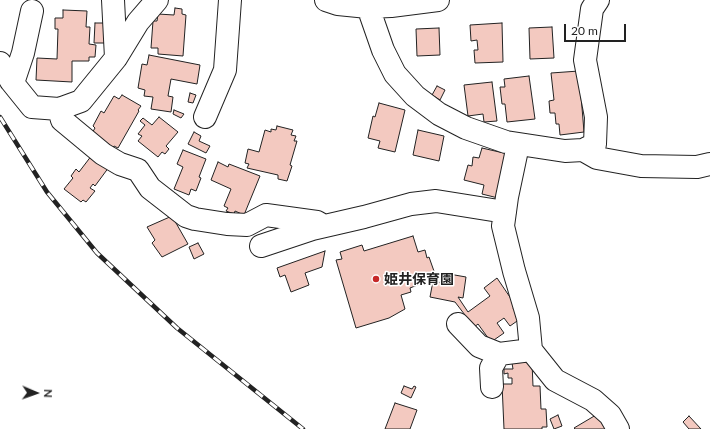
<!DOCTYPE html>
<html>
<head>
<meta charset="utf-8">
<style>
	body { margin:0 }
	#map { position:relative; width:710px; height:429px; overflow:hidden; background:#fff; font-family:Lato,sans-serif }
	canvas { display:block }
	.north { position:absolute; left:16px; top:373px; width:40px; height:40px; -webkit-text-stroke:3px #fff; paint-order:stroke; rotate:92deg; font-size:11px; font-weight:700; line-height:16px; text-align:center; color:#222 }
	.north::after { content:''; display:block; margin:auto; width:14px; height:18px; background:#222; clip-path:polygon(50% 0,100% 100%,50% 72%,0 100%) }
	.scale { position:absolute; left:564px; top:24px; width:62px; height:18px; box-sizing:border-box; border:2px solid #222; border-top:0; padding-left:5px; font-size:12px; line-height:14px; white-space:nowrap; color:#222; -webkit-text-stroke:3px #fff; paint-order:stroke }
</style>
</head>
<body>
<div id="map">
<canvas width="710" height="429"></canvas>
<div class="north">N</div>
<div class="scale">20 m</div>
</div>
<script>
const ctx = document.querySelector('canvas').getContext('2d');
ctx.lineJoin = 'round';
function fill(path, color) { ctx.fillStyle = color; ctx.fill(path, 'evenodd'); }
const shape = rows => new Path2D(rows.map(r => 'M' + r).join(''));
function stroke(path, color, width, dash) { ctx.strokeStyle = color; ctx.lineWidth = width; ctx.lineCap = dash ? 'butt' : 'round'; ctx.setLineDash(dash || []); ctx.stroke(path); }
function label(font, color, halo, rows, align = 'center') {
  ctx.font = font + ' Lato,"Noto Sans JP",sans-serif'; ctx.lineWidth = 3; ctx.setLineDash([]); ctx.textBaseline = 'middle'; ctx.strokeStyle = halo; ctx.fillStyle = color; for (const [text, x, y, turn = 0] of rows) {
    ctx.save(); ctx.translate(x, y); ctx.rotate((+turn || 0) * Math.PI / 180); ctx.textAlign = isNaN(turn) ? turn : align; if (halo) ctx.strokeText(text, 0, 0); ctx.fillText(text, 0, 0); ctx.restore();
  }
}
const building = shape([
	[175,8,182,9,182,14,186,15,183,56,158,54,158,48,151,48,153,21,157,21,158,14,174,15,175,8],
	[63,10,87,11,86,27,90,27,89,44,96,45,95,57,89,57,89,61,72,61,72,82,36,80,37,58,57,59,58,29,55,29,55,18,63,18,63,10],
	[95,23,106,23,105,43,94,43,95,23],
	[502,23,503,62,475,63,474,50,478,50,477,40,471,41,470,25,502,23],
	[552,27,554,58,530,59,529,28,552,27],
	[439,28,440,55,417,56,416,29,439,28],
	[149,55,200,65,197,84,171,79,168,96,173,97,171,112,151,109,153,97,144,96,145,90,138,88,142,64,147,65,149,55],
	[579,71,584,132,560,135,559,124,556,124,555,113,550,113,549,101,554,100,551,73,579,71],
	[529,76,535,119,507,122,505,104,502,104,500,87,505,87,504,79,529,76],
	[492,82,497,121,484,122,483,114,468,116,464,85,492,82],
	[437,86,445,90,440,100,432,95,437,86],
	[190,93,196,95,193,103,188,102,190,93],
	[122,95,141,106,138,110,139,111,118,148,114,146,112,148,91,135,95,128,93,126,101,111,104,113,114,96,119,99,122,95],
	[379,103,405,110,395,152,378,148,380,141,368,138,373,116,375,117,379,103],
	[174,110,184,114,181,118,173,114,174,110],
	[159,117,178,132,166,146,169,149,165,154,162,152,158,157,138,141,142,136,138,134,145,125,140,121,143,118,152,125,159,117],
	[277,126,293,130,291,135,296,136,294,141,297,141,290,165,292,166,287,181,278,179,278,175,247,168,249,164,245,163,248,149,259,152,265,130,271,132,271,129,276,130,277,126],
	[418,130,444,136,439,161,413,155,418,130],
	[194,132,201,136,199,141,210,146,206,153,188,144,194,132],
	[482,148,508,154,498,198,482,194,484,185,464,180,468,165,472,166,473,157,479,158,482,148],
	[183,150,206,159,199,177,201,178,196,191,191,189,189,195,174,189,183,167,177,164,183,150],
	[92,155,109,167,95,186,93,184,90,188,95,191,86,202,83,200,81,202,64,189,73,178,71,176,76,169,79,172,92,155],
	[218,162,228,167,229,164,260,176,244,215,235,211,234,214,226,211,228,208,224,206,231,189,211,180,218,162],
	[172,216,188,244,162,257,152,243,155,240,147,227,172,216],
	[413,236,418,252,425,250,427,258,429,257,435,274,419,279,420,284,410,288,411,292,401,295,405,309,389,318,356,328,336,260,342,259,340,252,362,245,364,251,413,236],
	[198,243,204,254,194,259,189,247,198,243],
	[325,251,322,267,305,273,309,285,291,292,285,275,280,277,277,268,325,251],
	[449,274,466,277,463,298,458,297,468,312,490,296,484,288,497,278,516,306,513,308,520,319,510,326,504,318,497,323,504,333,491,342,478,324,473,328,463,318,465,315,455,302,430,297,433,281,443,283,444,275,449,276,449,274],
	[532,362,533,386,540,386,541,409,546,409,547,427,542,427,542,429,504,429,502,384,512,384,512,378,508,378,508,373,504,374,504,369,513,369,512,363,532,362],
	[404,386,412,389,414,386,416,387,411,398,401,393,404,386],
	[395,403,417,410,410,429,385,429,395,403],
	[558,415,562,426,554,429,550,419,558,415],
	[596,415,601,415,607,429,575,429,574,428,596,415],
	[689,416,701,429,689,429,683,422,689,416]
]);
fill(building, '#f3c9c0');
stroke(building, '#222', 1);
const minor = shape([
	[113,0,116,58],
	[326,0,338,4,368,7,391,6,438,0],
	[368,7,383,50,395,74,415,96,439,114,466,128,506,142,565,151,583,150,597,158,641,166,697,167,710,164],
	[0,63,11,81,32,107,59,109,81,101,116,58,138,22,157,0],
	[11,81,15,77,23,53,32,11],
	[59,109,62,120,103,154,120,164,138,170,150,188,186,216,195,219,227,224,247,225,266,215,317,222,324,226],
	[205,117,225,70,230,0],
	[518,145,507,197,503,226,514,271,528,318,531,350,555,380,593,400,610,415,618,429],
	[583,150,595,144,596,117,585,60,592,9,598,0],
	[261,246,312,229,364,217,411,204,436,201,505,212],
	[458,324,479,346,499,354,531,350],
	[492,387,491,368,499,354]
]);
stroke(minor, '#222', 24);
stroke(minor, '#fff', 22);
const rail = shape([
	[0,117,47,192,97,253,177,328,303,429]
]);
stroke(rail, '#222', 4.5);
stroke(rail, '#fff', 3, [9]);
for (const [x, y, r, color] of [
	[376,279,4,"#c62828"]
]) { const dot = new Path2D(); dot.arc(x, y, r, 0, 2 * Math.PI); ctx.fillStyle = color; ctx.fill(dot); stroke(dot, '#fff', 1.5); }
label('bold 14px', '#222', '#fff', [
	["姫井保育園",384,279]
], 'left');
</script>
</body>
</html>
